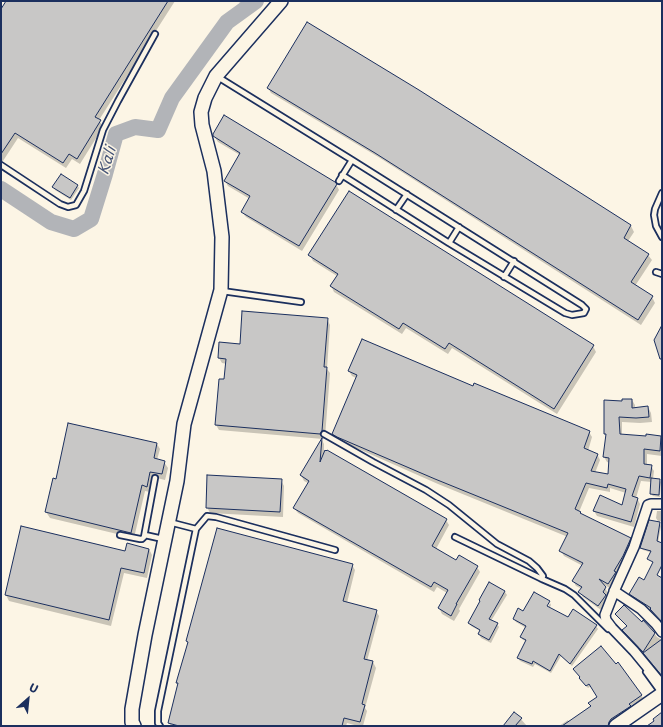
<!DOCTYPE html>
<html>
<head>
<meta charset="utf-8">
<style>
	body { margin:0 }
	#map { position:relative; width:663px; height:727px; overflow:hidden; background:#fcf5e5; font-family:"Playpen Sans",sans-serif }
	canvas { display:block }
	.frame { position:absolute; inset:0; border:2px solid #1b2f5e; pointer-events:none }
	.north { position:absolute; left:8px; top:679px; width:40px; height:40px; -webkit-text-stroke:3px #fcf5e5; paint-order:stroke; rotate:27deg; font-size:11px; font-weight:700; line-height:16px; text-align:center; color:#1b2f5e }
	.north::after { content:''; display:block; margin:auto; width:14px; height:18px; background:#1b2f5e; clip-path:polygon(50% 0,100% 100%,50% 72%,0 100%) }
</style>
</head>
<body>
<div id="map">
<canvas width="663" height="727"></canvas>
<div class="frame"></div>
<div class="north">U</div>
</div>
<script>
const ctx = document.querySelector('canvas').getContext('2d');
ctx.lineJoin = 'round';
function fill(path, color) { ctx.fillStyle = color; ctx.fill(path, 'evenodd'); }
const shape = rows => new Path2D(rows.map(r => 'M' + r).join(''));
function stroke(path, color, width, dash) { ctx.strokeStyle = color; ctx.lineWidth = width; ctx.lineCap = dash ? 'butt' : 'round'; ctx.setLineDash(dash || []); ctx.stroke(path); }
function label(font, color, halo, rows, align = 'center') {
  ctx.font = font + ' "Playpen Sans",sans-serif'; ctx.lineWidth = 3; ctx.setLineDash([]); ctx.textBaseline = 'middle'; ctx.strokeStyle = halo; ctx.fillStyle = color; for (const [text, x, y, turn = 0] of rows) {
    ctx.save(); ctx.translate(x, y); ctx.rotate((+turn || 0) * Math.PI / 180); ctx.textAlign = isNaN(turn) ? turn : align; if (halo) ctx.strokeText(text, 0, 0); ctx.fillText(text, 0, 0); ctx.restore();
  }
}
fill(shape([
	[7,1,175,1,99,120,103,127,80,164,72,159,66,168,18,138,1,164,1,11],
	[237,1,255,1,251,9],
	[268,88,418,91,631,226,634,232,628,241,648,255,652,260,635,286,652,297,655,303,641,325,380,158,271,93],
	[214,136,335,182,339,190,302,251,246,217,242,212,250,199,228,186,225,181,240,155,218,142],
	[77,185,79,188,71,200,55,190,53,187],
	[310,255,593,346,596,352,557,414,452,348,448,354,406,328,402,334,334,292,331,286,337,276,313,261],
	[327,319,330,325,327,369,330,373,325,437,323,439,219,430,216,425,225,380,227,364,222,363,219,358,241,345],
	[349,371,473,387,589,432,592,437,588,451,597,454,600,460,595,473,608,475,610,463,607,462,604,457,607,436,605,434,623,402,632,400,635,405,635,409,648,407,651,413,652,422,640,423,622,422,622,435,660,437,662,440,662,456,647,454,647,465,651,466,654,471,653,479,659,480,661,482,660,497,653,496,651,494,652,482,641,481,636,498,637,498,640,504,634,527,597,516,594,511,601,496,622,507,626,493,610,488,610,492,589,488,579,512,581,514,630,538,633,544,611,589,602,583,608,593,606,596,609,600,601,610,583,597,580,592,582,589,576,586,573,581,583,566,564,556,561,551,568,537,438,484,336,439,333,434,356,378,352,376],
	[322,440,324,444,324,451,446,520,449,525,436,549,456,561,477,567,480,572,459,609,460,611,454,621,442,614,439,608,447,593,437,587,434,592,298,513,294,508,308,483,304,481,301,475],
	[157,444,160,449,157,460,164,462,168,468,165,480,153,477,150,492,145,491,134,538,50,518,46,512,54,479,57,480],
	[281,480,284,486,283,517,210,513,207,507],
	[657,511,662,511,662,522,659,521,661,526,656,554,643,550,641,548,659,523,656,518],
	[149,549,152,555,147,578,124,573,111,626,9,601,6,595,126,553],
	[352,565,355,570,347,603,376,611,379,616,367,661,373,662,376,668,365,708,367,711,363,726,358,726,347,723,346,726,171,726,169,723,179,685,177,683,188,643,187,641],
	[648,574,662,577,662,622,653,613,651,610,633,598,630,594,644,581],
	[490,583,505,592,507,595,491,621,497,624,499,627,491,643,481,638,479,634,480,631,471,626,469,623],
	[534,594,549,602,544,610,546,611,550,603,551,605,549,609,568,619,596,626,598,629,572,666,561,656,551,673,535,664,533,667,520,661,518,658,526,641,523,640,521,637,526,628,516,622,514,619,524,612],
	[616,614,642,623,651,629,657,637,662,640,662,675,641,650,628,627],
	[582,681,641,695,643,698,630,706,632,709,612,722,610,726,559,726,568,720,569,722,592,707,598,697,591,686,588,688],
	[519,717,527,726,511,726]
]), '#0003');
stroke(shape([
	[1,189,51,222,74,229,91,219,105,174,116,134,135,127,158,130,172,98,227,22,256,1]
]), '#b2b4b8', 16);
const building = shape([
	[6,1,168,1,95,117,101,120,77,159,69,154,63,163,15,133,1,154,1,9,6,1],
	[307,22,419,90,631,225,624,238,649,254,631,282,653,296,638,320,375,153,267,88,307,22],
	[224,115,335,182,337,184,299,246,241,212,250,196,224,181,240,153,213,136,213,134,224,115],
	[61,174,78,185,70,198,52,187,61,174],
	[349,191,594,345,554,409,449,343,445,349,403,323,399,329,330,286,338,274,308,255,349,191],
	[242,311,328,318,324,367,327,367,322,431,320,434,215,425,219,379,224,379,226,359,218,358,219,342,240,344,242,311],
	[662,325,662,359,660,359,654,340,662,325],
	[362,339,473,386,474,383,590,431,584,448,598,454,591,471,608,474,609,458,603,457,606,434,604,434,604,400,622,401,622,399,632,399,632,408,648,406,649,417,636,418,619,417,620,434,646,436,646,434,661,436,660,451,644,449,644,464,652,465,650,478,639,476,632,496,638,498,631,522,593,511,600,495,622,505,626,489,608,484,607,488,586,483,575,509,581,512,580,513,631,538,623,556,614,571,616,572,608,584,599,579,606,587,603,592,606,595,598,606,578,592,582,587,572,581,583,563,559,551,568,533,435,479,337,437,332,434,357,375,348,371,362,339],
	[68,423,157,443,154,458,165,461,162,474,150,472,147,487,142,485,131,533,45,512,53,478,56,479,68,423],
	[322,438,320,462,325,450,326,451,327,450,447,519,432,546,456,560,459,555,478,566,456,604,457,604,451,616,438,608,448,590,434,582,431,587,293,508,309,481,300,475,322,438],
	[207,475,282,479,280,512,206,508,207,475],
	[651,478,660,479,659,495,650,494,651,478],
	[649,520,660,522,657,541,662,543,662,565,657,575,662,578,662,622,650,609,651,608,629,594,639,577,644,580,653,562,647,559,651,551,640,548,649,520],
	[21,526,125,551,127,543,149,549,144,573,121,568,109,620,5,595,21,526],
	[217,528,353,564,343,601,377,610,364,659,373,661,362,704,365,705,360,722,344,718,342,726,179,726,168,723,178,683,176,683,188,642,186,641,217,528],
	[489,582,505,591,489,619,498,623,489,640,478,634,480,630,468,623,480,601,479,600,489,582],
	[534,592,550,601,547,606,568,617,573,609,597,625,570,664,559,654,550,671,533,661,532,664,517,658,526,640,520,637,526,626,513,619,518,608,523,611,534,592],
	[624,605,642,622,643,620,655,633,643,652,622,630,627,626,615,614,624,605],
	[662,639,662,676,643,653,662,639],
	[601,646,616,664,618,662,642,695,629,704,631,706,611,719,609,722,608,726,562,726,591,706,588,703,597,697,589,684,586,686,579,678,580,677,573,669,574,668,601,646],
	[514,712,522,718,515,726,503,726,514,712],
	[662,712,662,726,647,726,654,721,653,719,662,712]
]);
fill(building, '#c8c7c6');
stroke(building, '#1b2f5e', 1);
const lane = shape([
	[218,77,352,160,582,305,586,309,584,313,572,315,565,313,449,243,342,175],
	[1,165,60,204,68,207,76,205,84,191,103,130,118,101,155,34],
	[339,181,352,160],
	[662,193,655,209,654,215,656,226,662,237],
	[396,210,407,194],
	[449,243,459,227],
	[656,272,662,274],
	[504,277,514,261],
	[222,291,301,302],
	[324,434,373,462,426,490,449,505,497,544,529,561,537,568,543,576,542,579],
	[169,522,196,529,207,516,216,517,335,550],
	[120,535,140,539,142,539,144,537,155,478],
	[145,535,163,539],
	[455,537,542,579,565,589,574,595,608,629],
	[646,672,662,694],
	[160,726,158,723,158,711,196,529]
]);
const street = shape([
	[662,504,651,504,648,505,634,547,616,587,605,615,606,620,612,628,634,651,662,685],
	[614,591,641,609,656,624,662,632]
]);
const secondary = shape([
	[134,726,132,722,132,709,145,635,177,481,184,424,221,290,222,237,214,171,202,125,201,112,205,98,216,76,281,1],
	[616,726,662,694]
]);
stroke(lane, '#1b2f5e', 8);
stroke(street, '#1b2f5e', 12);
stroke(secondary, '#1b2f5e', 16);
stroke(lane, '#fcf5e5', 4.5);
stroke(street, '#fcf5e5', 9);
stroke(secondary, '#fcf5e5', 13);
label('italic 15px', '#485779', '#fcf5e5', [
	["Kali",108,161,-73]
]);
</script>
</body>
</html>
